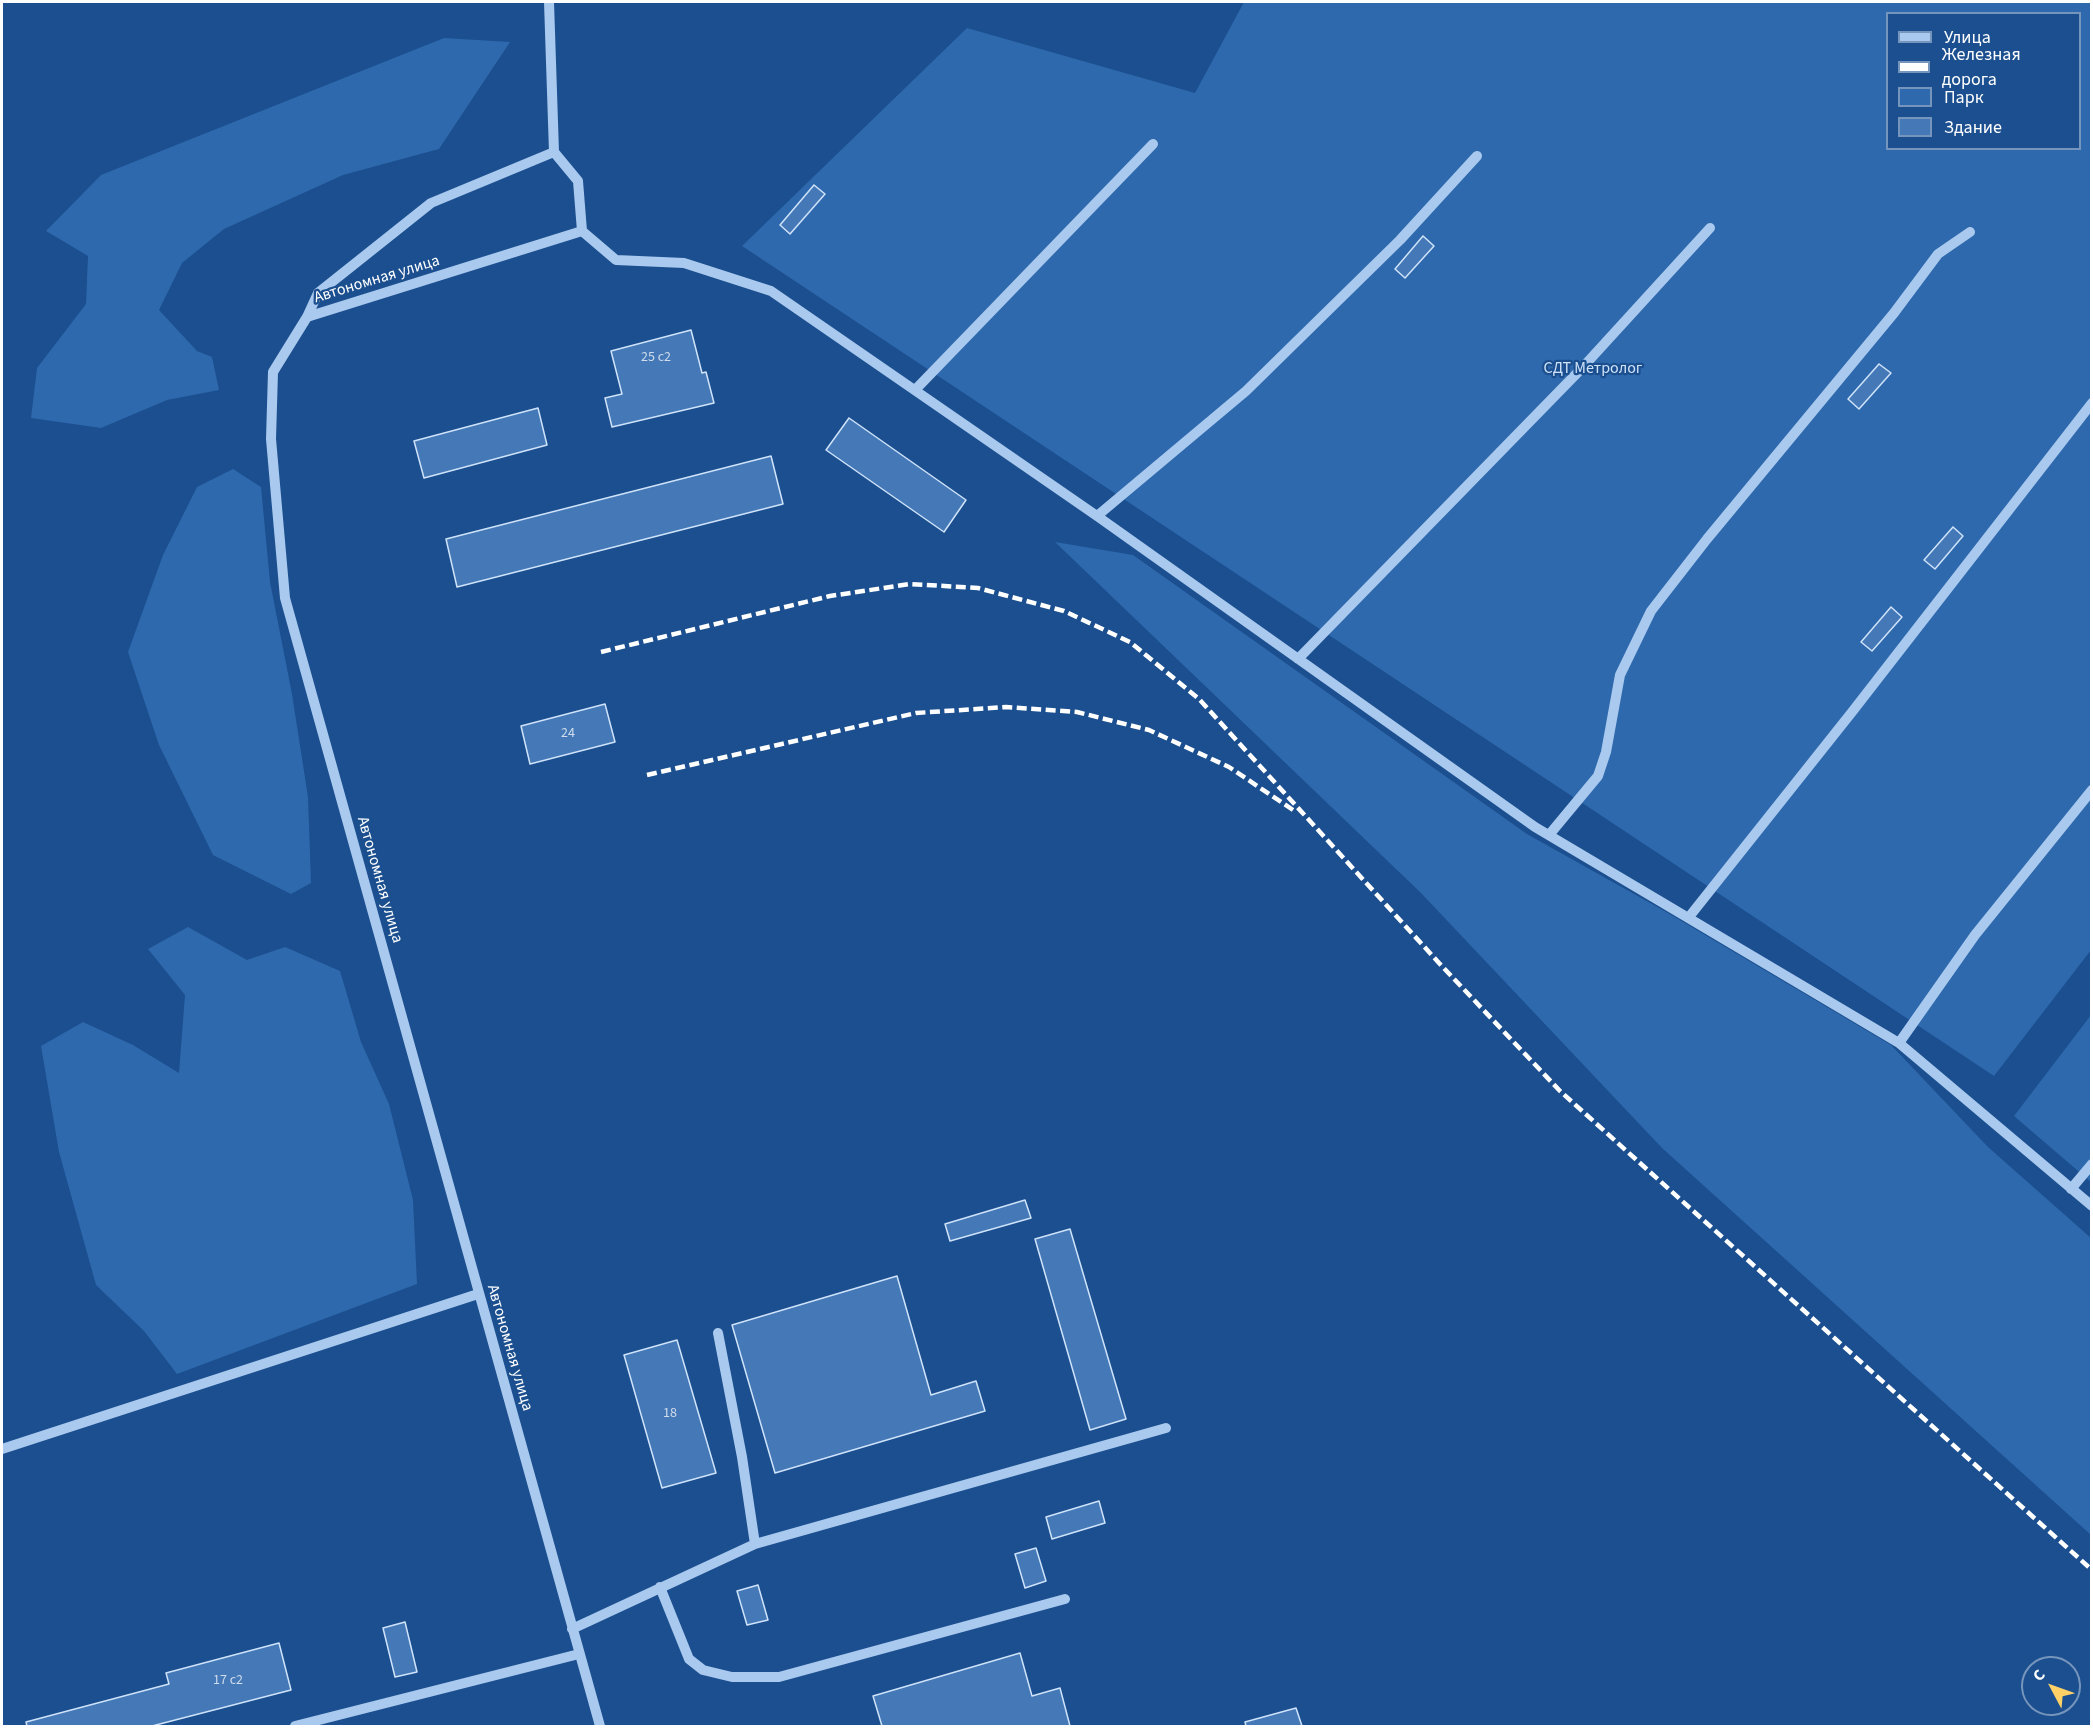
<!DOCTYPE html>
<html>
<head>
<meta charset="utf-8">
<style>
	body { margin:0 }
	#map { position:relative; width:2093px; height:1728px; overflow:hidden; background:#1b4f8f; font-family:"Source Sans 3",sans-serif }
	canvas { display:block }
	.frame { position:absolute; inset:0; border:3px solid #fff; pointer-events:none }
	.legend { position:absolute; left:1886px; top:12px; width:195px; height:138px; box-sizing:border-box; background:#1b4f8f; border:2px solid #7695bc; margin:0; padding:8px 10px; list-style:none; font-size:18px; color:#fff }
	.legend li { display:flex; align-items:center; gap:12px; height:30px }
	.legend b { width:30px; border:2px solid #7695bc }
	.north { position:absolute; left:2021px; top:1656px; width:60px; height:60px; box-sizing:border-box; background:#1b4f8f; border:2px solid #7695bc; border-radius:50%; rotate:311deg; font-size:16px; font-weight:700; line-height:24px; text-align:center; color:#fff }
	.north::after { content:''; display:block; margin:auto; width:21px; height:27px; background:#ffd166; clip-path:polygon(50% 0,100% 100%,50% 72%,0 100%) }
</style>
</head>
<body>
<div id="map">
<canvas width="2093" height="1728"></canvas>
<div class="frame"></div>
<ul class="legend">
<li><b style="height:8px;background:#a9c9ee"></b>Улица</li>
<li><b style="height:8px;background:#fff"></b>Железная дорога</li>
<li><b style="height:16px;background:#2e69ad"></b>Парк</li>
<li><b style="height:16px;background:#4478b7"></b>Здание</li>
</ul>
<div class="north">С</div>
</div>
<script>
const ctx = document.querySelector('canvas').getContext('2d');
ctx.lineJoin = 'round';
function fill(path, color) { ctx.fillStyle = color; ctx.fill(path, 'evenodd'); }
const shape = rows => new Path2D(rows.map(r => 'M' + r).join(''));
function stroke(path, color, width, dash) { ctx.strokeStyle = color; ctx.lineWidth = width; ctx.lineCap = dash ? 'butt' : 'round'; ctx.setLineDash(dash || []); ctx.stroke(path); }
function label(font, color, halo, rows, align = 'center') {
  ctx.font = font + ' "Source Sans 3",sans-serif'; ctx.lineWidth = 4.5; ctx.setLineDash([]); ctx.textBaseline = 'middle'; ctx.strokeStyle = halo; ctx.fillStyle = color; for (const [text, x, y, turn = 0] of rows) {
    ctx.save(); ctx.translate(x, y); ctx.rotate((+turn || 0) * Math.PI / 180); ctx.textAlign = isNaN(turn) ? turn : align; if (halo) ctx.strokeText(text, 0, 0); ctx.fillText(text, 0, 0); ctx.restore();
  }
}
fill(shape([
	[1244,2,2091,2,2091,950,1994,1076,742,246,967,28,1195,93],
	[1888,14,2080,14,2080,148,1888,148],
	[444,38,510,42,439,149,343,175,224,229,182,263,159,310,197,351,212,357,219,390,167,400,101,428,31,418,37,368,86,304,88,256,46,231,101,175],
	[233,469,261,487,270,582,292,694,308,797,311,883,291,894,213,855,159,745,128,652,163,555,197,487],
	[1055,542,1133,555,1527,834,1668,913,1891,1045,1988,1147,2091,1238,2091,1535,1662,1148,1421,893],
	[188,927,247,960,285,947,340,971,361,1042,389,1104,413,1200,417,1284,177,1374,144,1331,96,1285,59,1152,41,1046,83,1022,133,1045,179,1073,185,995,148,949],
	[2091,1015,2091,1182,2014,1116]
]), '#2e69ad');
const building = shape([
	[814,185,825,194,790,234,780,225,814,185],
	[1423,236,1434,246,1405,278,1395,269,1423,236],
	[691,330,702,373,706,372,714,403,612,427,605,398,622,394,611,351,691,330],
	[1879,364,1891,373,1859,409,1848,399,1879,364],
	[538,408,547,445,424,478,414,441,538,408],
	[849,418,966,500,944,532,826,450,849,418],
	[771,456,783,504,457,587,446,539,771,456],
	[1953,527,1963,536,1935,569,1924,560,1953,527],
	[1891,607,1902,617,1872,651,1861,642,1891,607],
	[605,704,615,742,530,764,521,726,605,704],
	[1025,1200,1031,1218,950,1241,945,1224,1025,1200],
	[1070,1229,1126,1419,1090,1430,1035,1239,1070,1229],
	[897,1276,931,1395,976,1381,985,1411,775,1473,732,1325,897,1276],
	[677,1340,716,1473,662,1488,624,1355,677,1340],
	[1099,1501,1105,1523,1052,1539,1046,1517,1099,1501],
	[1036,1548,1046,1581,1025,1588,1015,1554,1036,1548],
	[758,1585,768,1620,747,1625,737,1591,758,1585],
	[405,1622,417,1672,395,1677,383,1628,405,1622],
	[279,1643,291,1690,152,1726,27,1726,26,1722,169,1684,166,1673,279,1643],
	[1020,1653,1032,1696,1060,1688,1070,1726,882,1726,873,1696,1020,1653],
	[1296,1708,1302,1726,1246,1726,1245,1722,1296,1708]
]);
fill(building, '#4478b7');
stroke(building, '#cfe3fa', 1.5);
stroke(shape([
	[554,152,578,181,582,231,616,260,684,263,771,291,1097,516,1535,827,1899,1043,2092,1206],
	[582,231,307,317,273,372,271,439,285,598,600,1726],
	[307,317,318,293,431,203,554,152,549,2],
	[915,390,1153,144],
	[1097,516,1246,391,1400,240,1477,156],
	[1298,659,1583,367,1710,228],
	[1549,835,1598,776,1606,752,1620,675,1651,611,1707,539,1894,313,1938,254,1970,232],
	[1689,917,1852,712,2092,403],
	[1899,1043,1975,935,2092,790],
	[2071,1189,2092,1164],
	[718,1333,742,1457,755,1544],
	[2,1449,478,1294],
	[660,1587,689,1659,703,1670,732,1677,779,1677,1065,1599],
	[572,1629,755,1544,1166,1428],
	[295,1726,579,1654]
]), '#a9c9ee', 10);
stroke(shape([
	[601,652,830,596,910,584,978,588,1064,611,1130,642,1199,699,1439,963,1560,1091,2092,1570],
	[647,775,916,713,1006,707,1077,712,1149,730,1229,767,1293,810]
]), '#fff', 4.5, [10, 4.5]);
label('14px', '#d0dded', null, [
	["25 с2",656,358],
	["24",568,734],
	["18",670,1414],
	["17 с2",228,1681]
]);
label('16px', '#fff', '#1b4f8f', [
	["Автономная улица",377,280,-17],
	["Автономная улица",379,880,74],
	["Автономная улица",509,1348,74]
]);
label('16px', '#cfe3fa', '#1b4f8f', [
	["СДТ Метролог",1593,369]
]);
</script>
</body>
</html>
